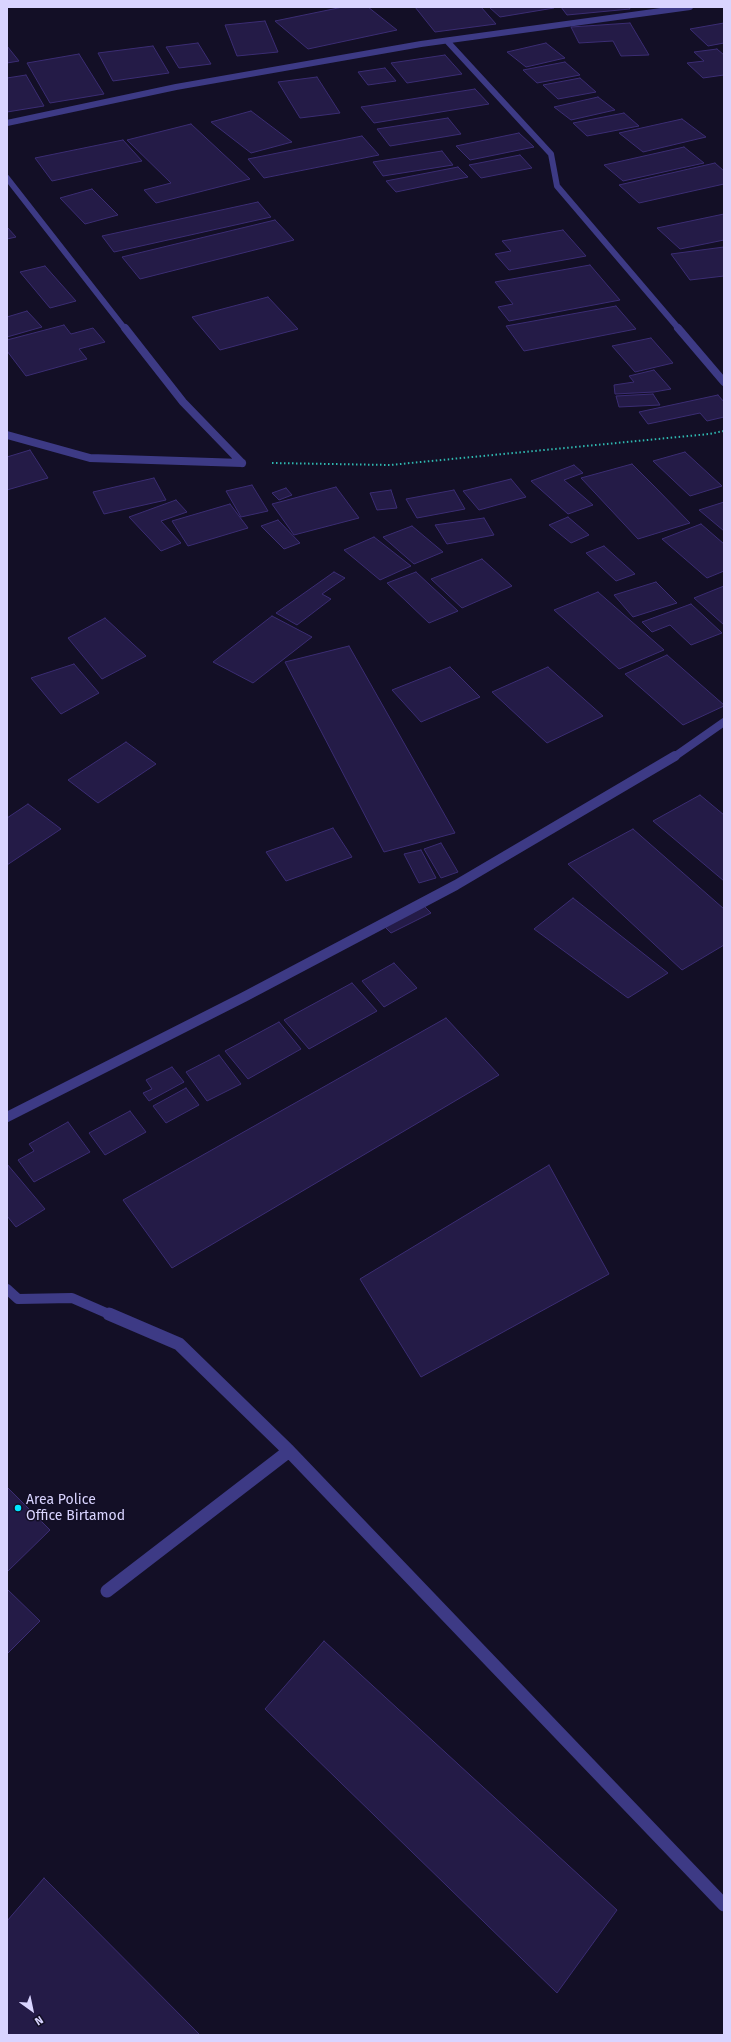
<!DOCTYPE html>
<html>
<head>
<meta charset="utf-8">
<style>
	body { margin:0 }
	#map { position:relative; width:731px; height:2042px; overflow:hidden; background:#130f26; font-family:"Fira Sans",sans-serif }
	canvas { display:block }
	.frame { position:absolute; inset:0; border:8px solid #d9d4ff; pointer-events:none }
	.north { position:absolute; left:12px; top:1990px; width:40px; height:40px; -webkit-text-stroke:3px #130f26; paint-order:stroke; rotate:147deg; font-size:11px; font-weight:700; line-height:16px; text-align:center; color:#d9d4ff }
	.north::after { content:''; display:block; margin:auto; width:14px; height:18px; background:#d9d4ff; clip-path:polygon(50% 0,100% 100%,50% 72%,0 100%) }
</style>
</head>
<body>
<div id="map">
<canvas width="731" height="2042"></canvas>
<div class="frame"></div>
<div class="north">N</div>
</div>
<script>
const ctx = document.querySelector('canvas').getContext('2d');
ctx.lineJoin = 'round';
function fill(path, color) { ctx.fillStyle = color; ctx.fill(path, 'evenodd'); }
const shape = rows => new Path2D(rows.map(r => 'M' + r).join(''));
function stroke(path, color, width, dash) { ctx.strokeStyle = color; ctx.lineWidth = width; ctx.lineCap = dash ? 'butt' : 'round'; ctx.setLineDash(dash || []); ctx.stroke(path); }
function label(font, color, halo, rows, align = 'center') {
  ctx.font = font + ' "Fira Sans",sans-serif'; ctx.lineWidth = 3; ctx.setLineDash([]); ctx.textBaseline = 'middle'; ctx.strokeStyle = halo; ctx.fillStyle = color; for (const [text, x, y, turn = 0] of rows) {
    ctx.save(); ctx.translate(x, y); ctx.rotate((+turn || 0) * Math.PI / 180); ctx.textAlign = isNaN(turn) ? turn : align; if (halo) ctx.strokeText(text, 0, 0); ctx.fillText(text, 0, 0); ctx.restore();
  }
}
const building = shape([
	[343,7,368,7,397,30,308,49,275,21,343,7],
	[415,7,481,7,496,24,435,32,415,7],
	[489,7,553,7,554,8,500,17,489,7],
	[561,7,629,7,630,9,567,15,561,7],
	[265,21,278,52,237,56,225,25,265,21],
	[630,23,649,55,621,56,613,41,579,43,571,27,630,23],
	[724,23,724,43,708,46,690,29,724,23],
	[198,43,211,64,179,68,166,47,198,43],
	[546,43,565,58,526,67,507,52,546,43],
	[7,46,19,61,7,63,7,46],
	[153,46,169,73,113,81,98,53,153,46],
	[717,49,724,55,724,75,703,78,687,63,704,61,694,52,717,49],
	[79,54,104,94,50,103,27,63,79,54],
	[445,55,462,74,407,83,391,63,445,55],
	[565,62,580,75,537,83,523,70,565,62],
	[385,68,396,81,368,85,358,72,385,68],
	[26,75,44,106,7,112,7,78,26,75],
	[317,77,340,113,300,118,278,82,317,77],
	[580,78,596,92,558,99,543,85,580,78],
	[475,89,489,104,374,123,361,107,475,89],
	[598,97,615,110,571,120,554,107,598,97],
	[251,111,292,142,251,153,211,122,251,111],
	[624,113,639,126,587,136,573,123,624,113],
	[448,118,461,134,390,146,377,129,448,118],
	[682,119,706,137,643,152,619,133,682,119],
	[191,124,250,179,156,203,144,190,171,183,127,140,191,124],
	[519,133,534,147,470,160,456,146,519,133],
	[362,136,379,155,264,178,248,159,362,136],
	[123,140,142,161,52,181,35,158,123,140],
	[684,147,704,163,623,181,604,165,684,147],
	[442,151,453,165,383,176,373,162,442,151],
	[520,155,532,168,481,178,469,165,520,155],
	[715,163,724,171,724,184,639,203,619,185,715,163],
	[458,167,468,177,396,192,386,181,458,167],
	[92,189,118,215,85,224,60,198,92,189],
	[258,202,271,217,114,252,102,236,258,202],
	[724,214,724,240,680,249,657,228,724,214],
	[275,220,294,240,140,279,122,257,275,220],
	[7,227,16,237,7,239,7,227],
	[563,230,586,256,509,270,495,254,511,251,502,241,563,230],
	[724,247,724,276,690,280,671,254,724,247],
	[590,265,620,300,509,321,498,307,513,304,495,282,590,265],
	[45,266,76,301,50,308,20,272,45,266],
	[268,297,298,329,220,350,192,317,268,297],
	[616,306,636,329,524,351,506,326,616,306],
	[27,311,42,327,7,337,7,317,27,311],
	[64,325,71,334,93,328,105,342,79,349,87,359,26,376,7,351,7,340,64,325],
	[651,338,673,363,635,372,612,346,651,338],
	[654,370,671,389,654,392,615,394,614,385,634,382,629,376,654,370],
	[653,394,660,405,619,407,616,396,653,394],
	[718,395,724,402,724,417,707,421,700,413,648,424,639,412,718,395],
	[30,450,48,478,7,490,7,457,30,450],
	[685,452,722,486,690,496,653,461,685,452],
	[632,464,654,486,690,523,638,539,581,478,632,464],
	[574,465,583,473,564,480,593,505,568,514,531,481,574,465],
	[154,478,166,500,104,514,93,492,154,478],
	[511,479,526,497,479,510,463,491,511,479],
	[252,485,268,511,241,517,226,491,252,485],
	[336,487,359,518,294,535,272,504,336,487],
	[286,488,292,495,279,500,272,493,286,488],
	[391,490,397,508,377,510,370,493,391,490],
	[454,490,465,509,417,518,406,499,454,490],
	[176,500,187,512,161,521,181,543,161,551,129,517,176,500],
	[724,502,724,531,699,510,724,502],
	[230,504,248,528,188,546,172,521,230,504],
	[568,517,589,535,571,543,549,525,568,517],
	[484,518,494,535,447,544,435,525,484,518],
	[278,520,300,543,284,549,261,526,278,520],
	[701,524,724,544,724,571,707,578,662,539,701,524],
	[412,526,443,552,414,564,383,537,412,526],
	[374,537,411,566,380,580,344,550,374,537],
	[604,546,635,574,616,581,586,553,604,546],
	[482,559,512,586,462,608,431,579,482,559],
	[334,572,345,578,322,594,331,599,297,625,276,613,334,572],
	[416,572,458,611,429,623,387,583,416,572],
	[656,582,677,603,633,617,614,595,656,582],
	[724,586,724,625,694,598,724,586],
	[598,592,664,650,619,669,554,610,598,592],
	[691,604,722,633,691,645,670,625,652,632,642,622,691,604],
	[272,616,312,637,253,683,213,662,272,616],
	[105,618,146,656,102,679,68,638,105,618],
	[349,646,455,833,384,852,285,662,349,646],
	[667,655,724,705,724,706,683,725,625,674,667,655],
	[74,664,99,693,61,714,31,678,74,664],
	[450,667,480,697,421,722,392,690,450,667],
	[548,667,603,716,547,743,492,692,548,667],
	[126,742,156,764,98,803,68,780,126,742],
	[700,795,724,815,724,881,653,821,700,795],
	[28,804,61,829,7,865,7,818,28,804],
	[333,828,352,857,286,881,266,852,333,828],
	[633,829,724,909,724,945,682,970,568,864,633,829],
	[441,843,458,872,441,878,424,849,441,843],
	[421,850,436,878,419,883,404,854,421,850],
	[573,898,668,973,628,998,534,929,573,898],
	[420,902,431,913,391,933,381,923,420,902],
	[394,963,417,988,384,1007,362,981,394,963],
	[352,983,377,1011,309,1049,284,1020,352,983],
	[446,1018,499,1075,172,1268,123,1200,446,1018],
	[279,1022,301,1049,248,1079,225,1051,279,1022],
	[219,1055,241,1084,207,1101,186,1072,219,1055],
	[172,1067,184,1082,149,1101,143,1093,152,1089,146,1080,172,1067],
	[186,1088,199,1105,166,1123,153,1106,186,1088],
	[130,1111,146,1132,105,1155,89,1133,130,1111],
	[68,1122,90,1152,34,1182,18,1160,34,1151,29,1144,68,1122],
	[7,1164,45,1209,16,1227,7,1216,7,1164],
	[549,1165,609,1274,421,1377,360,1279,549,1165],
	[7,1487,50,1530,7,1572,7,1487],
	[7,1589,40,1621,7,1654,7,1589],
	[324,1641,617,1910,557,1993,265,1709,324,1641],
	[44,1878,200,2035,7,2035,7,1921,44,1878]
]);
fill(building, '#241b47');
stroke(building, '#3b2d73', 1);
stroke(shape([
	[272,463,390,465,709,434,724,431]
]), '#2fb8b0', 2, [1.5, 2.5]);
stroke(shape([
	[447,41,551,154,557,186,679,329],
	[7,123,176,87,421,44,690,7],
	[7,178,125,329]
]), '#3d3a85', 6);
stroke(shape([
	[125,328,183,402,242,463],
	[678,328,724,382],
	[7,435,90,458,242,463],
	[674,757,724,722]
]), '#3d3a85', 8);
stroke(shape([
	[7,1117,244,997,456,885,675,756],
	[7,1289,18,1299,72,1298,111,1315]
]), '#3d3a85', 10);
stroke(shape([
	[109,1314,179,1344,289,1451,724,1905],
	[107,1591,289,1451]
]), '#3d3a85', 13);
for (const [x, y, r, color] of [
	[18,1508,4,"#00e5ff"]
]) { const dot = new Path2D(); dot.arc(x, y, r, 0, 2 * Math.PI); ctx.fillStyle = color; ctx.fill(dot); stroke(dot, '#130f26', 1.5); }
label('14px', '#d9d4ff', '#130f26', [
	["Area Police",26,1500],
	["Office Birtamod",26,1516]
], 'left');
</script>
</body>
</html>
